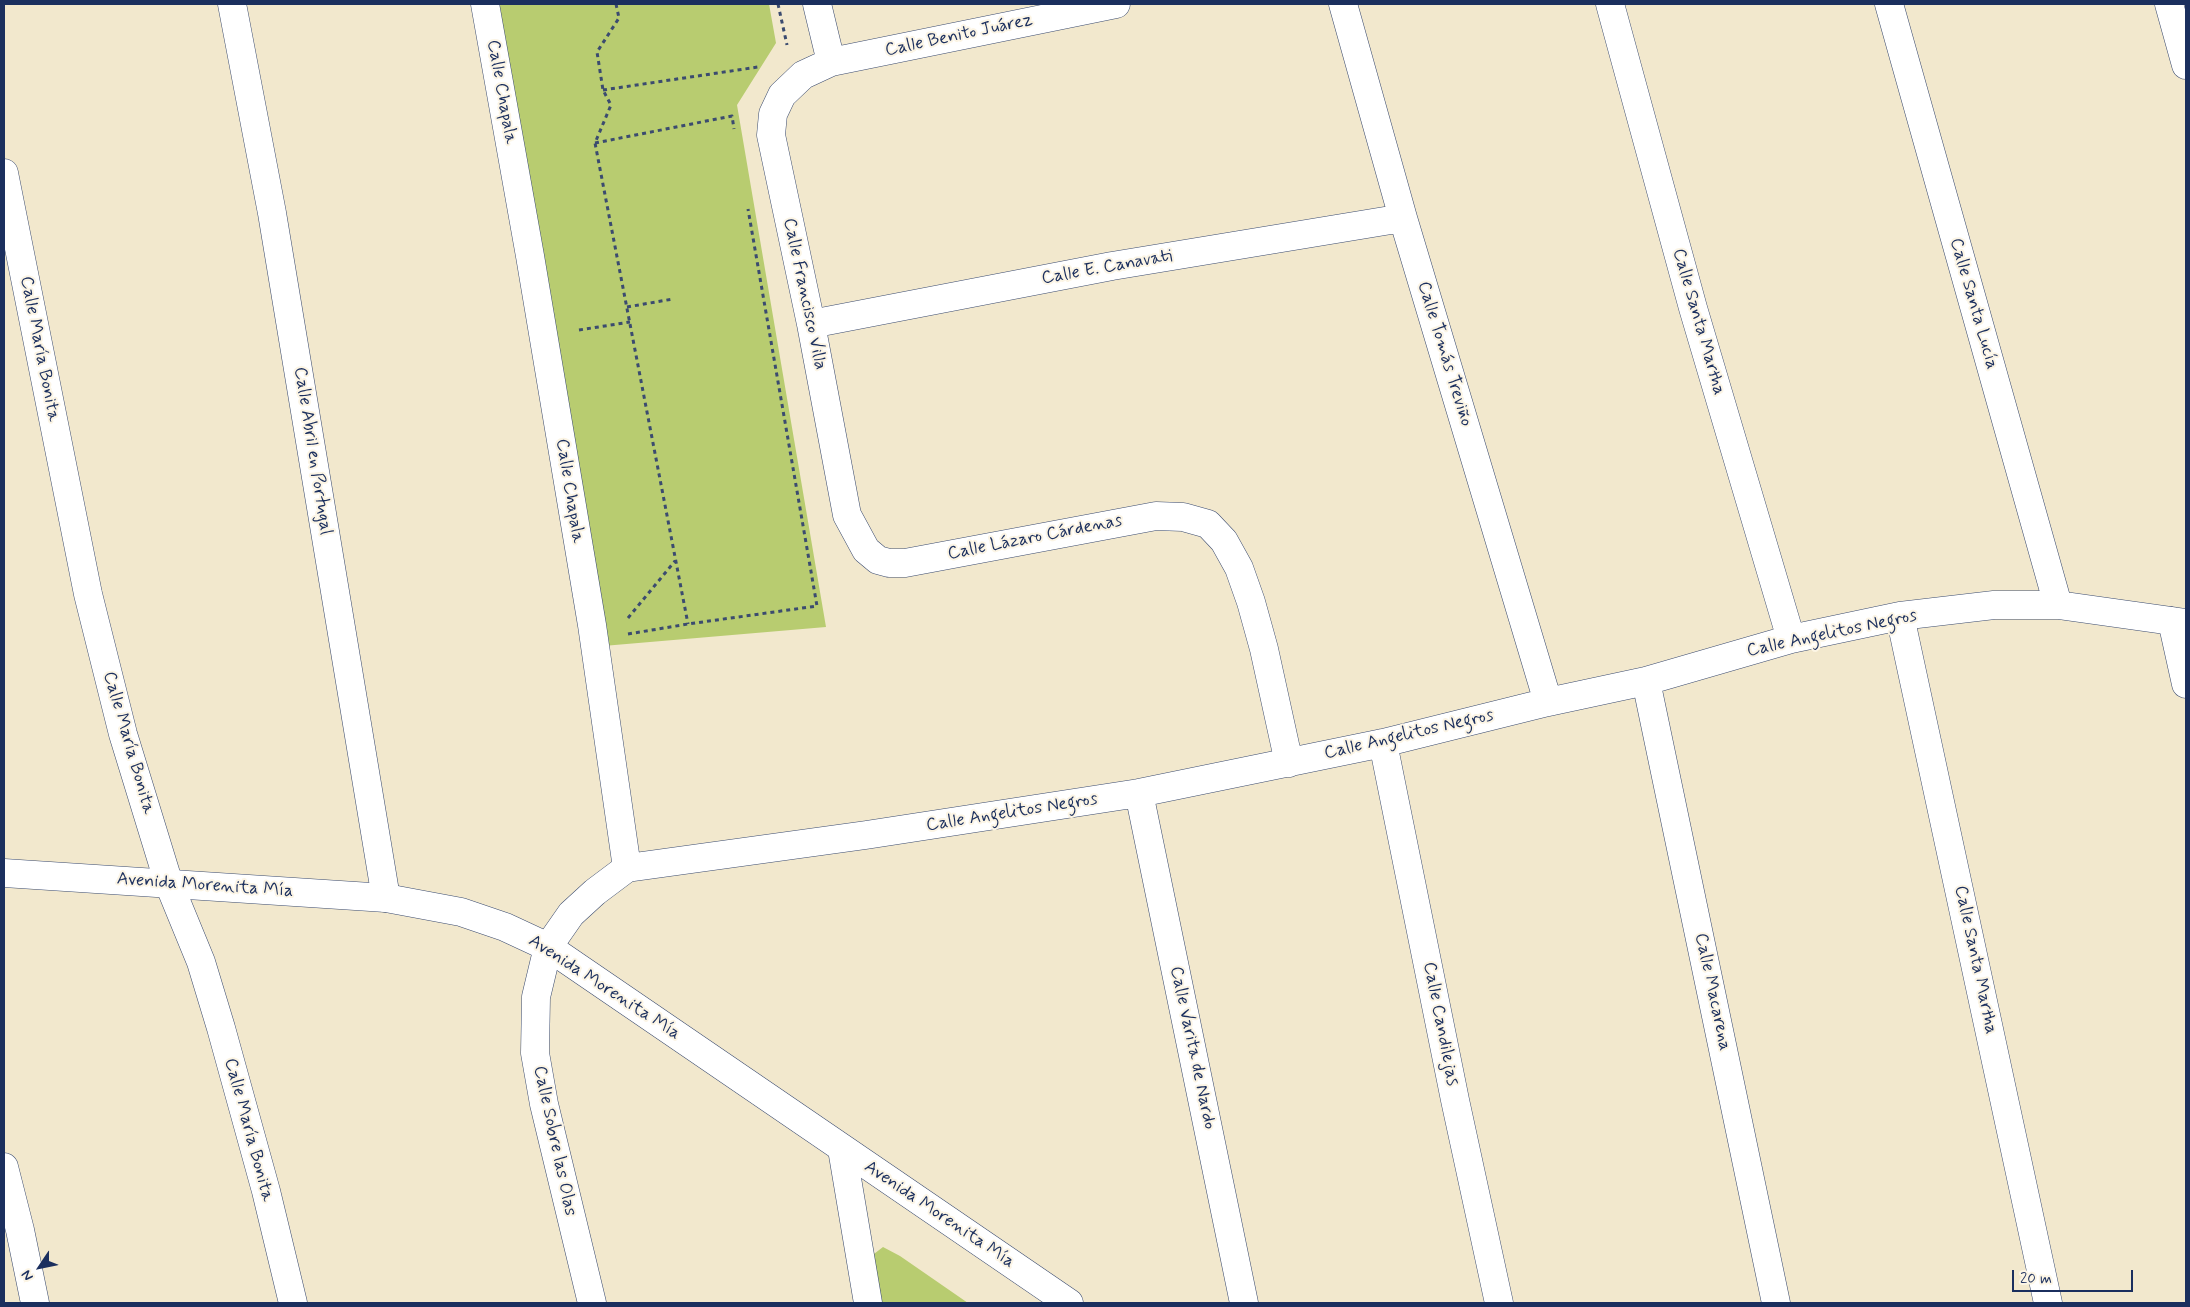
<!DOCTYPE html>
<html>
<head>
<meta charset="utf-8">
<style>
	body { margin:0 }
	#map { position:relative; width:2190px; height:1307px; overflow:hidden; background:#f2e8cd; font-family:Mynerve,sans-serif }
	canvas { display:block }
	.frame { position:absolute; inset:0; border:5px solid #1b2f5e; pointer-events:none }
	.north { position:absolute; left:15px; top:1242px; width:50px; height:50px; -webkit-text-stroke:4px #fcf5e5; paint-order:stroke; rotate:236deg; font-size:14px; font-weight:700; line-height:20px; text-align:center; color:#1b2f5e }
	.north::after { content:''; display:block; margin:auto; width:18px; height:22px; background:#1b2f5e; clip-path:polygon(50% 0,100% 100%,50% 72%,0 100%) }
	.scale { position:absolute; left:2012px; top:1270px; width:121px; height:22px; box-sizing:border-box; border:2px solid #1b2f5e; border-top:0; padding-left:6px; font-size:15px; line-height:18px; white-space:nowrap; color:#1b2f5e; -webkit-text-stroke:4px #fcf5e5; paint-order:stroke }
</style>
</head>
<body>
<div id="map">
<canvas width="2190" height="1307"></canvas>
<div class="frame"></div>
<div class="north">N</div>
<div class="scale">20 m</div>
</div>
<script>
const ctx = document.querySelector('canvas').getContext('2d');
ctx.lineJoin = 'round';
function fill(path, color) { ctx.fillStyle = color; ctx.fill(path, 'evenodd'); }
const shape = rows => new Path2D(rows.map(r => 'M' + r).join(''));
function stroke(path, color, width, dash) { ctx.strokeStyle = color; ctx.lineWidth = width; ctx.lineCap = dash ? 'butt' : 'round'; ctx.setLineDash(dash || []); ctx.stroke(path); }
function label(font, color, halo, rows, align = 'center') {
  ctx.font = font + ' Mynerve,sans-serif'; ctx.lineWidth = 4; ctx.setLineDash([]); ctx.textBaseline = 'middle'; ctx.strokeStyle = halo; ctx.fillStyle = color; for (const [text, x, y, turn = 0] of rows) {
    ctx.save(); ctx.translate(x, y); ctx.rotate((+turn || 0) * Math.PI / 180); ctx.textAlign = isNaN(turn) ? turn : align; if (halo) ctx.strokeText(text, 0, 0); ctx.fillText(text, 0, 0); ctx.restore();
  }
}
fill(shape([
	[489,4,769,4,776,43,737,105,826,627,603,646],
	[883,1247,900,1256,968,1303,880,1303,870,1257]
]), '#b8cc70');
const street = shape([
	[232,4,272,213,386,898],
	[485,4,530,256,592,625,627,868],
	[817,4,831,62],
	[1116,4,831,62,803,75,782,95,773,114,771,135,811,324,847,515,866,550,878,560,889,563,905,563,1156,516,1183,517,1208,524,1224,541,1239,568,1251,602,1264,649,1289,763],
	[1343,4,1403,218,1548,702],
	[1610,4,1693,308,1791,639],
	[1889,4,2058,605],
	[2169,4,2186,65],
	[4,173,88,594,123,734,169,884,201,962,221,1028,266,1191,293,1303],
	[811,324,1112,266,1403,218],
	[1900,616,2048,1303],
	[2172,621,2186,684],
	[1646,681,1776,1303],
	[1383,743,1455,1100,1499,1303],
	[1139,793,1244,1303],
	[842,1149,868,1303],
	[4,1167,20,1230,35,1303],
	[592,1303,544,1104,535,1053,536,997,548,947,571,914,595,892,627,868,866,835,1139,793,1383,743,1548,702,1646,681,1791,639,1900,616,1994,605,2058,605,2186,623]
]);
const secondary = shape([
	[4,873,386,898,461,912,505,927,548,947,1069,1303]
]);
stroke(street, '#3b4b6f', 29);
stroke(secondary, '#3b4b6f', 29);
stroke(shape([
	[616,4,619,18,597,52,603,90,611,105,595,143,688,624],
	[778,4,787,45],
	[603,90,758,67],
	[595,143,732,116,734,129],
	[627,307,673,299],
	[579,330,630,322],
	[628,618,675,561],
	[628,634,688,624,817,606,748,209]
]), '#3b4b6f', 3, [4, 4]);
stroke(street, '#fff', 28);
stroke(secondary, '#fff', 28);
label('18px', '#1b2f5e', '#fcf5e5', [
	["Calle Benito Juárez",959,36,-12],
	["Calle Chapala",501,92,80],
	["Calle E. Canavati",1107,268,-10],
	["Calle Francisco Villa",804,294,78],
	["Calle Santa Lucía",1973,304,74],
	["Calle Santa Martha",1698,322,74],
	["Calle María Bonita",39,349,79],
	["Calle Tomás Treviño",1444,354,73],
	["Calle Abril en Portugal",312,451,81],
	["Calle Chapala",569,491,81],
	["Calle Lázaro Cárdenas",1035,538,-11],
	["Calle Angelitos Negros",1832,634,-12],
	["Calle Angelitos Negros",1409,735,-13],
	["Calle María Bonita",128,743,74],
	["Calle Angelitos Negros",1012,813,-9],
	["Avenida Morenita Mía",205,886,4],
	["Calle Santa Martha",1975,960,78],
	["Avenida Morenita Mía",604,988,33],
	["Calle Macarena",1712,992,78],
	["Calle Candilejas",1440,1024,79],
	["Calle Varita de Nardo",1192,1048,78],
	["Calle María Bonita",248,1130,75],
	["Calle Sobre las Olas",554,1141,78],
	["Avenida Morenita Mía",939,1215,34]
]);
</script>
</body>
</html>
